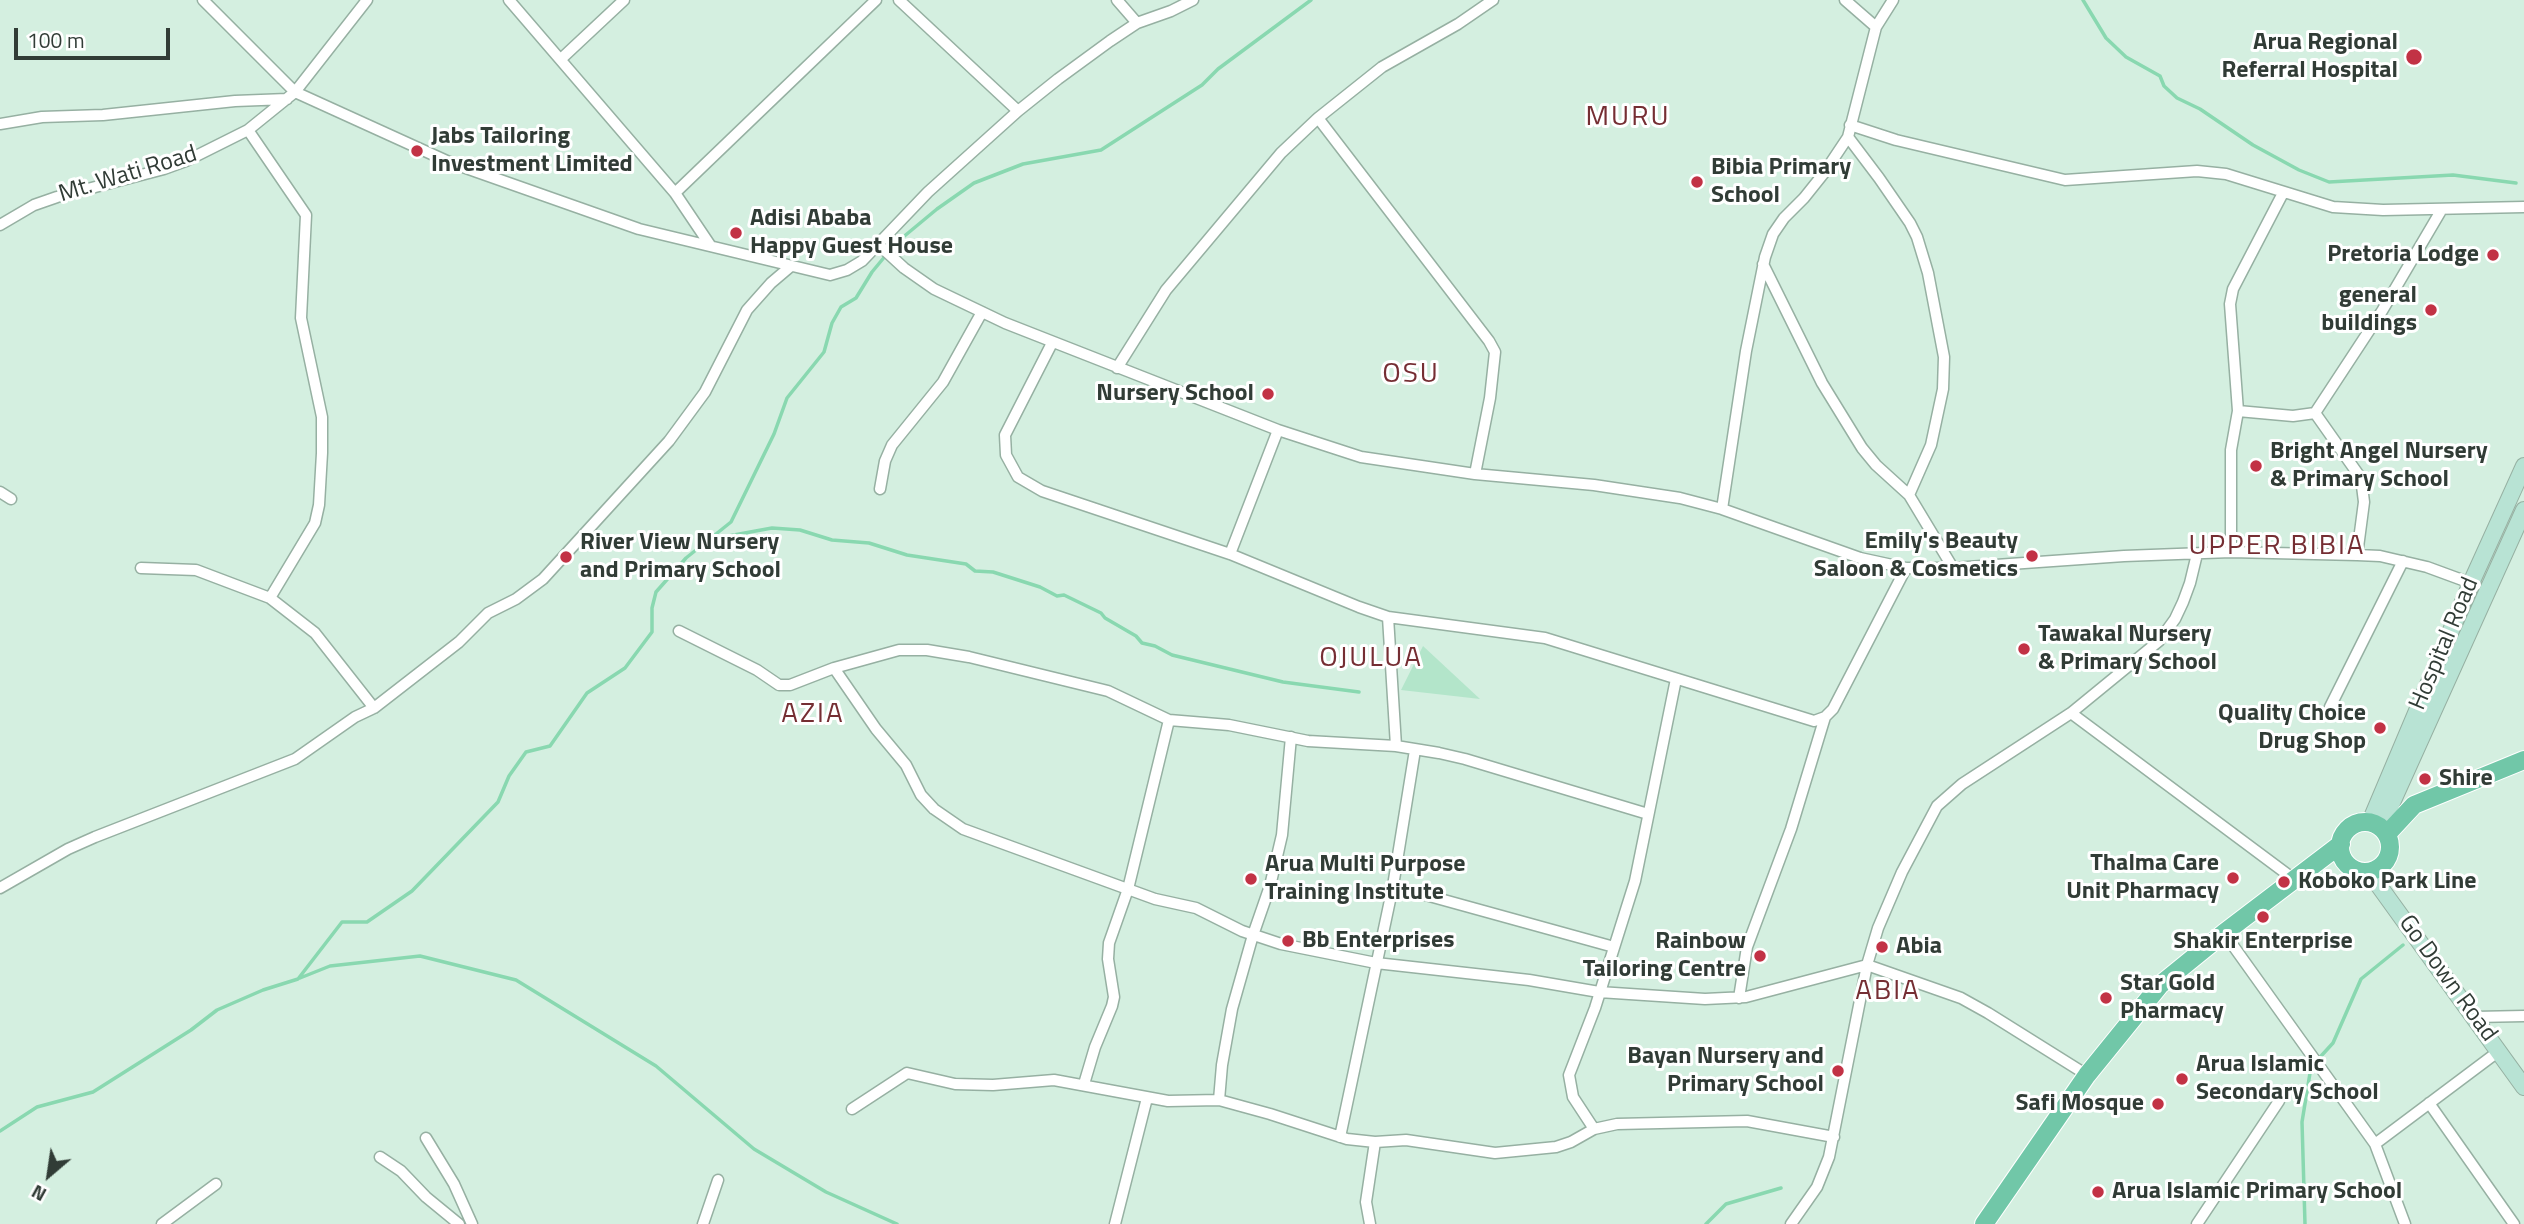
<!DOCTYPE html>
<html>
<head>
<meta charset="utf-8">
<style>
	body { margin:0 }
	#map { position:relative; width:2524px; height:1224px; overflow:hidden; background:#d4efe0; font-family:"Titillium Web",sans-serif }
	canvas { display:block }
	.north { position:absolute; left:14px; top:1140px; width:70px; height:70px; -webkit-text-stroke:5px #fff; paint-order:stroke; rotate:209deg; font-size:19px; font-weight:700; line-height:28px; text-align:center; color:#313c36 }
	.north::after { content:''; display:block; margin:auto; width:24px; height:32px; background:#313c36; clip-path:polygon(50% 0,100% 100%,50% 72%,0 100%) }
	.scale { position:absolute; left:14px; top:28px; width:156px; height:32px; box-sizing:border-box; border:4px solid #313c36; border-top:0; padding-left:9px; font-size:21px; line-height:24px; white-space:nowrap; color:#313c36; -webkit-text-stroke:5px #fff; paint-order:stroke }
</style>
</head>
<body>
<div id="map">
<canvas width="2524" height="1224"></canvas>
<div class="north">N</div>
<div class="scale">100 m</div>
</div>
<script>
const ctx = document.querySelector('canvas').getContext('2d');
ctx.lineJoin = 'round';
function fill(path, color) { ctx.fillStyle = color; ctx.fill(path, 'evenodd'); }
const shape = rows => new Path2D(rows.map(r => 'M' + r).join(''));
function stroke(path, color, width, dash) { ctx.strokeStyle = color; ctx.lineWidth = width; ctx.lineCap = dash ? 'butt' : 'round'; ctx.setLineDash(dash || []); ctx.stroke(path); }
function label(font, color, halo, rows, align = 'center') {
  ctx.font = font + ' "Titillium Web",sans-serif'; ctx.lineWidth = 6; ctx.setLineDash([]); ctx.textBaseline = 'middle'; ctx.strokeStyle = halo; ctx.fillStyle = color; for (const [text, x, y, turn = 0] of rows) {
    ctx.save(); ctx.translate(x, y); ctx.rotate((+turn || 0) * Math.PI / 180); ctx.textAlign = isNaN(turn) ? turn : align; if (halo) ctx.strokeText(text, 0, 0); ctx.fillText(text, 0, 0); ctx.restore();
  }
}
fill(shape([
	[1423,646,1480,699,1401,690]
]), '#b3e5ca');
stroke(shape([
	[2083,0,2106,38,2126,57,2160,76,2164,86,2177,98,2200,109,2253,145,2299,170,2329,182,2453,175,2516,183],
	[712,539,772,528,800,530,832,540,869,543,907,555,966,564,975,571,993,572,1040,587,1057,596,1064,595,1101,613,1105,618,1136,636,1142,643,1155,646,1172,655,1283,682,1359,692],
	[300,978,330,966,420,956,516,980,656,1066,754,1149,826,1192,897,1224],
	[0,1131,37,1107,93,1092,191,1030,217,1010,263,990,298,979,342,922,367,922,412,891,498,802,509,776,526,752,550,746,587,693,625,668,652,632,652,608,656,592,686,558,731,522,774,434,787,398,824,352,832,323,841,307,856,298,872,272,896,243,937,209,974,183,1023,164,1101,150,1202,85,1218,69,1311,0],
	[1706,1224,1726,1204,1781,1188],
	[2305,1224,2302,1122,2311,1067,2333,1043,2361,979,2403,945]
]), '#89d8b0', 3.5);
const street = shape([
	[203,0,295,92,449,162,639,229,830,275,847,270,862,261,928,192,1018,111,1058,79,1110,41,1137,23,1171,11,1193,0],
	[509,0,675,193,710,245],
	[899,0,1018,111],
	[1117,0,1137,23],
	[1876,27,1893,0],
	[561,59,624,0],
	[1318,118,1489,341,1495,352,1490,398,1475,474],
	[0,124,42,117,103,115,235,101,287,99],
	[1850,125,1896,140,2065,180,2197,171,2226,174,2333,207,2383,210,2524,207],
	[248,130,306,215,301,318,322,417,322,453,319,505,315,523,270,598,315,633,374,708],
	[1848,137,1879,178,1910,223,1917,237,1928,273,1944,357,1943,389,1931,445,1909,495],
	[675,193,876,0],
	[0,225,34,205,57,197,164,169,186,161,248,130,295,92,367,0],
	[879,245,904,268,934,289,1005,323,1278,430,1361,457,1475,474,1594,485,1680,498,1722,509,1860,558,1906,568,1953,568,2124,556,2231,552,2357,555,2380,556,2427,567,2476,585],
	[1763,264,1822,383,1862,448,1876,465,1909,495,1953,568],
	[1052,343,1005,435,1006,455,1018,477,1042,491,1230,554,1359,607,1388,617,1545,638,1814,721,1825,717,1833,709,1906,568],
	[1117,368,1166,290,1281,153,1318,118,1382,67,1458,24,1493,0],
	[2238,411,2293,416,2315,413,2382,311,2442,209],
	[2315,413,2358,474,2362,486,2364,502,2357,555],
	[880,489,885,461,892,445,943,382,982,312],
	[0,492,11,499],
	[1722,509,1746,351,1765,257,1773,234,1784,218,1804,198,1824,173,1848,137,1876,27,1845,0],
	[2231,552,2231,450,2238,411,2230,304,2233,289,2283,193],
	[1230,554,1278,430],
	[141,568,196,570,270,598],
	[1388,617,1396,746],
	[679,631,757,670,779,685,790,685,834,668,876,729,906,765,921,795,934,809,963,829,1155,899,1196,908,1242,931,1281,944,1376,963,1529,980,1599,992,1705,999,1746,997,1867,965,1961,998,1988,1013,2087,1075],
	[834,668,899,650,927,650,969,657,1108,691,1169,720,1229,725,1308,741,1396,746,1439,753,1465,759,1648,814],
	[2330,707,2403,561],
	[2071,713,2295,880],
	[1393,886,1614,947],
	[0,888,68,849,95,837,295,759,355,717,374,708,459,642,488,613,516,599,543,579,669,441,705,392,747,310,771,283,791,266],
	[2224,933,2375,1144,2405,1224],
	[1739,998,1747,947,1791,829,1825,717],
	[2475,1017,2524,1016],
	[1084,1084,1095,1047,1112,1006,1114,997,1108,959,1109,943,1128,889,1169,720],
	[1219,1100,1222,1065,1232,1009,1253,935,1270,886,1282,835,1291,737],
	[2429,1103,2514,1224],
	[852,1109,907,1073,955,1084,993,1085,1054,1080,1168,1101,1219,1100,1270,1114,1347,1139,1375,1142,1406,1140,1495,1153,1556,1147,1571,1142,1594,1129,1617,1124,1747,1121,1834,1137],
	[1594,1129,1573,1097,1569,1075,1595,1008,1635,881,1676,679],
	[1340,1137,1393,886,1415,750],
	[426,1138,454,1184,472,1224],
	[2375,1144,2499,1051],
	[380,1157,401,1171,426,1197,459,1224],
	[162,1224,216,1184],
	[703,1224,718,1180],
	[1115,1224,1147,1098],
	[1370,1224,1366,1202,1375,1142],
	[1791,1224,1817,1187,1829,1157,1867,965,1878,928,1902,872,1937,806,1962,784,2071,713,2159,641,2175,619,2183,602,2190,583,2197,554],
	[2197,1224,2279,1101]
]);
const secondary = shape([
	[2370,822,2471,583,2524,466],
	[2381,827,2524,510],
	[2369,872,2524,1087]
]);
const primary = shape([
	'2340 847a25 25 0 1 1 50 0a25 25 0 1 1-50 0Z',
	[2387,834,2414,805,2524,760],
	[1984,1224,2087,1075,2160,985,2224,933,2341,844]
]);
stroke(street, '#96b0a2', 13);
stroke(secondary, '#96b0a2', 18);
stroke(primary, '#fff', 20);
stroke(street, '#fff', 10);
stroke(secondary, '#b8e3d4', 16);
stroke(primary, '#71c7a8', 18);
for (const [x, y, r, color] of [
	[2414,57,9,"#c23245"],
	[417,151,7,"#c23245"],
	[1697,182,7,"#c23245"],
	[736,233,7,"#c23245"],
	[2493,255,7,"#c23245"],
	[2431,310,7,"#c23245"],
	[1268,394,7,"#c23245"],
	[2256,466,7,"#c23245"],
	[2032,556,7,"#c23245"],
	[566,557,7,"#c23245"],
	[2024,649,7,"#c23245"],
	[2380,728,7,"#c23245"],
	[2425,779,7,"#c23245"],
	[2233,878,7,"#c23245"],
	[1251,879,7,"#c23245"],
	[2284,882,7,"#c23245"],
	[2263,917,7,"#c23245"],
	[1288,941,7,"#c23245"],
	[1882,947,7,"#c23245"],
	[1760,956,7,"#c23245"],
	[2106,998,7,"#c23245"],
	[1838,1071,7,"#c23245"],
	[2182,1079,7,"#c23245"],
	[2158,1104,7,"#c23245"],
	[2098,1192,7,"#c23245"]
]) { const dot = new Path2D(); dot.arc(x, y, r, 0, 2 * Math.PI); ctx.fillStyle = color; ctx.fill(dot); stroke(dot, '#fff', 2.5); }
label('bold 24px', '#313c36', '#fff', [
	["Arua Regional",2398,43,"right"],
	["Referral Hospital",2398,71,"right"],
	["Jabs Tailoring",431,137],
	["Investment Limited",431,165],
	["Bibia Primary",1711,168],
	["School",1711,196],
	["Adisi Ababa",750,219],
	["Happy Guest House",750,247],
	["Pretoria Lodge",2479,255,"right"],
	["general",2417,296,"right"],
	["buildings",2417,324,"right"],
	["Nursery School",1254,394,"right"],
	["Bright Angel Nursery",2270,452],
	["& Primary School",2270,480],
	["Emily's Beauty",2018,542,"right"],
	["Saloon & Cosmetics",2018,570,"right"],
	["River View Nursery",580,543],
	["and Primary School",580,571],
	["Tawakal Nursery",2038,635],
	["& Primary School",2038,663],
	["Quality Choice",2366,714,"right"],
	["Drug Shop",2366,742,"right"],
	["Shire",2439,779],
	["Thalma Care",2219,864,"right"],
	["Unit Pharmacy",2219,892,"right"],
	["Arua Multi Purpose",1265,865],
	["Training Institute",1265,893],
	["Koboko Park Line",2298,882],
	["Bb Enterprises",1302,941],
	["Rainbow",1746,942,"right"],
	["Tailoring Centre",1746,970,"right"],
	["Shakir Enterprise",2263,942,"center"],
	["Abia",1896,947],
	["Star Gold",2120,984],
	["Pharmacy",2120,1012],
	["Bayan Nursery and",1824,1057,"right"],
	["Primary School",1824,1085,"right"],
	["Arua Islamic",2196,1065],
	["Secondary School",2196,1093],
	["Safi Mosque",2144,1104,"right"],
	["Arua Islamic Primary School",2112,1192]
], 'left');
label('24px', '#313c36', '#fff', [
	["Mt. Wati Road",128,175,-17],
	["Hospital Road",2445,644,-67],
	["Go Down Road",2447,979,54]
]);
ctx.letterSpacing = '2px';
label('28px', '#752e33', '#fff', [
	["MURU",1628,118],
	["OSU",1411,375],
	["UPPER BIBIA",2277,547],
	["OJULUA",1371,659],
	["AZIA",813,715],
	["ABIA",1888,992]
]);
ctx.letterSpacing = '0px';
</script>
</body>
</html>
